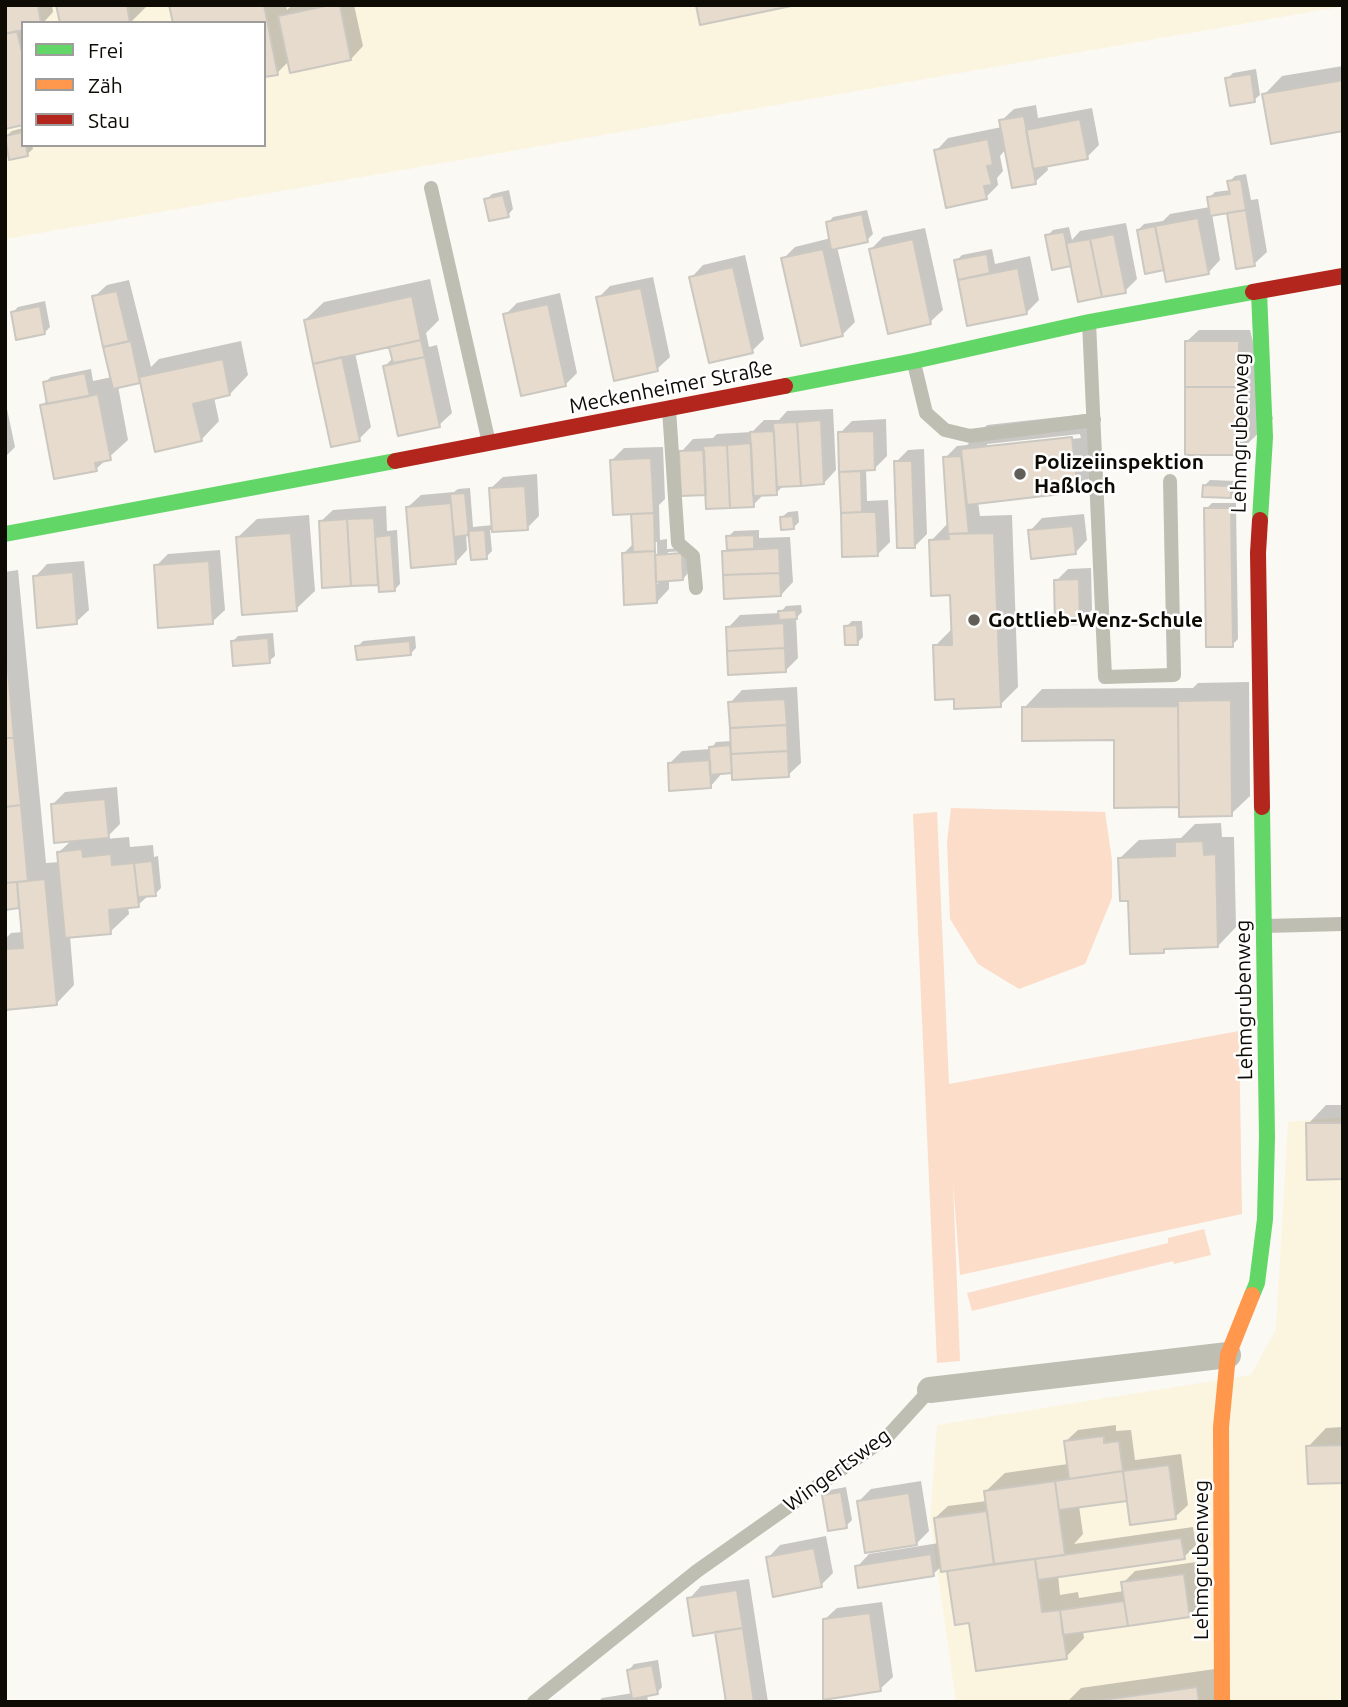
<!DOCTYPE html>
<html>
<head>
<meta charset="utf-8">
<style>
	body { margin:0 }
	#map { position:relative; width:1348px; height:1707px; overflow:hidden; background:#faf9f4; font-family:Ubuntu,sans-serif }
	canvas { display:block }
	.frame { position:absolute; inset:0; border:7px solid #0e0b04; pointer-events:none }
	.legend { position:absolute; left:21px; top:21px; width:245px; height:126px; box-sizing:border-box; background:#fff; border:2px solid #9f9d9b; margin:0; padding:9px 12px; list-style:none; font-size:21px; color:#0e0b04 }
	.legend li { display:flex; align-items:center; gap:14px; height:35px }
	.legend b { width:35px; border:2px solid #9f9d9b }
</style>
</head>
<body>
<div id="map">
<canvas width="1348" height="1707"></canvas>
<div class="frame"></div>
<ul class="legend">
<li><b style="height:9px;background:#63d668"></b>Frei</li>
<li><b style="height:9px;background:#ff974d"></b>Zäh</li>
<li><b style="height:9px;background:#b3261e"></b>Stau</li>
</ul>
</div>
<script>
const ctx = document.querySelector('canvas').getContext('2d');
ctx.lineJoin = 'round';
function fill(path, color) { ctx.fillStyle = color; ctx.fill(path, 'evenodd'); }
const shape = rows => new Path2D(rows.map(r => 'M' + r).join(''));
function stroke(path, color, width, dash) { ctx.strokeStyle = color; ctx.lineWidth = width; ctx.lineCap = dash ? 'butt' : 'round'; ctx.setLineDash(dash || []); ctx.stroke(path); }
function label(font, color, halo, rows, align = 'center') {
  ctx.font = font + ' Ubuntu,sans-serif'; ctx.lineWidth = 5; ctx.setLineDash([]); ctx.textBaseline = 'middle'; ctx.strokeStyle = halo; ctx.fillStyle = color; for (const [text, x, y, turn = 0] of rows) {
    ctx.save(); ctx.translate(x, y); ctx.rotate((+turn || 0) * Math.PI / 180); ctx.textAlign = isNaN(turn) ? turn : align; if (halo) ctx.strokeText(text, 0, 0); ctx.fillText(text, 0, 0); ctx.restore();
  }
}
fill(shape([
	[5,5,1339,5,1339,7,5,239],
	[23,23,264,23,264,145,23,145],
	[1343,1117,1343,1702,956,1702,930,1519,937,1425,1251,1375,1276,1329,1288,1122]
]), '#fbf4df');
fill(shape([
	[951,808,1105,812,1112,860,1112,898,1085,964,1019,989,978,964,950,919,947,842],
	[937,812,949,1084,1239,1031,1242,1214,960,1275,953,1182,960,1361,937,1363,913,814],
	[1204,1229,1211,1255,1174,1264,1173,1261,972,1311,967,1293,1168,1243,1168,1238]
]), '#fcddca');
fill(shape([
	[5,5,52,5,53,12,43,23,23,23,23,124],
	[58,5,148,5,130,23,61,23],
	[171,5,286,5,287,10,292,5,354,5,363,46,351,59,289,61,277,73,264,23],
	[1343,66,1343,129,1264,95,1282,76],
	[1256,69,1260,95,1254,100,1227,79,1233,73],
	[1036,105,1038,118,1092,108,1099,145,1087,157,1047,164,1048,170,1035,182,1006,149,1000,156,1003,171,997,178,998,185,986,197,936,151,948,138,1002,127,1001,121,1014,109],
	[23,128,23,145,32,145,33,149,27,154,6,136,12,131],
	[1246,174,1251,200,1258,199,1267,252,1254,264,1229,211,1212,214,1220,260,1208,273,1165,268,1138,230,1144,224,1163,221,1170,214,1210,207,1209,198,1215,192,1231,190,1229,182,1235,176],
	[509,190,513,209,508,215,486,200,492,194],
	[867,210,873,234,867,240,837,247,855,322,843,334,783,259,795,247,831,238,828,223,833,217],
	[1126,223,1137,279,1125,291,1072,263,1047,236,1053,230,1069,227,1072,240,1080,231],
	[925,228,943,310,930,322,871,249,883,237],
	[992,249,995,264,1030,256,1039,300,1027,312,969,324,956,261,962,255],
	[745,255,764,339,752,351,691,278,703,265],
	[653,277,670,357,657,369,598,298,610,286],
	[430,279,439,320,426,333,429,347,437,345,452,413,439,425,385,366,394,357,395,344,355,353,371,427,359,439,305,320,324,302],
	[129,280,151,367,159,359,241,341,248,375,230,394,214,397,219,421,201,440,141,381,118,386,128,440,96,469,42,406,48,399,45,382,51,377,91,369,93,381,112,377,94,297,107,285],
	[560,293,577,373,565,385,505,315,517,303],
	[45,301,50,327,45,332,13,312,18,307],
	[1199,330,1250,330,1273,419,1238,453,1186,342],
	[7,409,15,447,5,457,5,410],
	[833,409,836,470,824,483,784,485,776,493,765,493,753,505,707,493,681,452,693,439,713,438,717,434,752,432,764,420,779,420,787,411],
	[1096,413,1101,466,1077,491,978,502,980,516,1012,515,1018,687,1000,705,956,698,935,646,953,628,952,593,931,541,949,522,945,458,957,446,967,445,987,425],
	[1080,434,1081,438,987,448,987,444],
	[886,419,887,456,874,469,866,469,867,501,888,500,890,542,878,554,844,555,840,433,852,421],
	[663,447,665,499,659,505,660,540,667,539,667,549,687,548,687,551,668,552,668,556,688,555,688,573,683,579,669,579,669,589,657,602,624,553,634,543,633,512,612,460,624,448],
	[653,542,657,542,658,584,655,584],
	[924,449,927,534,915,546,896,462,908,450],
	[537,474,539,516,527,528,490,530,492,551,486,557,470,533,466,534,467,550,455,563,408,507,421,495,454,492,458,489,470,488,473,527,493,525,490,489,503,477],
	[1210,480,1236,481,1236,491,1230,497,1204,486],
	[1212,503,1236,503,1238,639,1232,645,1206,509],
	[386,506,387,531,397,530,400,584,394,590,380,581,377,583,320,522,333,510],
	[798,511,799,522,793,528,782,517,788,512],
	[1084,514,1087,540,1075,553,1030,531,1042,518],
	[309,515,315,591,296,609,238,537,257,519],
	[759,530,759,538,790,537,793,582,781,595,724,552,728,547,728,537,734,531],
	[220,550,225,610,212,622,156,566,168,554],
	[84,561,89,610,76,622,35,577,47,564],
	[1091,568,1092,610,1079,622,1056,581,1068,569],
	[18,570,46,863,60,862,59,852,72,840,53,804,65,792,117,787,120,824,105,839,129,837,130,847,153,845,154,857,158,856,161,888,155,894,149,895,138,905,128,906,129,914,110,932,70,936,74,985,56,1004,5,1008,5,939,11,933,23,932,21,904,5,908,5,572],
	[801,605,802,612,796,618,798,658,786,670,728,628,740,615,780,613,786,606],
	[852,621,862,621,863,637,857,643,846,627],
	[273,633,275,656,269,661,233,641,238,636],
	[415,636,416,648,411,653,357,647,363,641],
	[1249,682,1250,796,1231,814,1181,806,1115,738,1024,708,1042,689,1193,688,1198,683],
	[797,687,801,763,788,775,723,772,710,787,669,764,682,751,711,749,716,742,732,741,730,703,742,690],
	[1221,823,1222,837,1234,837,1236,927,1218,946,1167,947,1164,951,1130,900,1120,858,1139,840,1181,838,1195,824],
	[1326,1105,1343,1105,1343,1178,1308,1124],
	[1116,1425,1116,1431,1131,1430,1135,1460,1181,1454,1188,1505,1175,1517,1129,1499,1079,1506,1083,1534,1074,1544,1193,1527,1196,1545,1184,1557,1058,1575,1060,1595,1078,1592,1079,1598,1124,1591,1123,1583,1135,1571,1196,1562,1201,1603,1189,1616,1083,1631,1084,1638,1066,1657,970,1621,949,1569,942,1566,933,1574,857,1567,869,1554,939,1543,935,1518,948,1506,987,1501,986,1491,1005,1473,1068,1464,1065,1442,1078,1430],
	[1343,1427,1343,1481,1308,1447,1326,1428],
	[921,1481,929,1531,917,1543,858,1502,871,1489],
	[846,1487,852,1520,846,1526,824,1495,830,1490],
	[826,1536,833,1573,821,1585,768,1558,780,1545],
	[749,1579,768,1702,726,1702,728,1701,717,1630,689,1599,701,1586],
	[882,1602,893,1677,880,1689,824,1620,837,1608],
	[658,1660,662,1687,657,1693,647,1694,648,1702,598,1702,602,1698,633,1693,629,1670,634,1664],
	[1215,1669,1217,1702,1067,1702,1081,1688]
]), '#0003');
const building = shape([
	[5,5,38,5,41,23,23,23,23,30,5,34,5,5],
	[56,5,127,5,130,23,60,23,56,5],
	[169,5,264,5,278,75,264,77,264,23,173,23,169,5],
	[330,5,340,5,351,60,290,73,278,16,330,5],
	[696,5,796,5,700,25,696,5],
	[17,31,23,56,23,125,5,129,5,34,17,31],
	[1251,74,1255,102,1230,106,1225,78,1251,74],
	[1343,80,1343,131,1271,144,1262,94,1343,80],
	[1024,116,1036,184,1012,188,999,120,1024,116],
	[1080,119,1088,159,1033,169,1026,130,1080,119],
	[23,132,23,145,26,145,28,156,9,160,5,136,23,132],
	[988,139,993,165,987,166,992,185,984,186,987,199,946,208,934,150,988,139],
	[1241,179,1246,210,1210,216,1207,197,1230,194,1227,181,1241,179],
	[503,195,509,217,489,221,484,199,503,195],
	[1246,210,1255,266,1236,269,1227,213,1246,210],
	[862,214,868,242,831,250,826,222,862,214],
	[1198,218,1209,274,1166,282,1155,226,1198,218],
	[1155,226,1164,270,1145,274,1137,230,1155,226],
	[1064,232,1071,266,1052,270,1045,235,1064,232],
	[1114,234,1126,293,1102,297,1090,239,1114,234],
	[913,239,931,324,888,334,869,249,913,239],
	[1090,239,1102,297,1078,302,1066,243,1090,239],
	[823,249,843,336,801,346,781,258,823,249],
	[987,254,990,273,958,280,954,260,987,254],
	[733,267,753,353,709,363,689,277,733,267],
	[1018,268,1027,314,967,326,958,280,1018,268],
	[641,288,658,371,614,381,596,297,641,288],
	[117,291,129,341,103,347,92,296,117,291],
	[412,296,421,340,313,364,304,320,412,296],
	[548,304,566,386,521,396,503,314,548,304],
	[40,306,45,334,16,340,11,312,40,306],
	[421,340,425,357,393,363,389,347,421,340],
	[131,341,140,383,113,389,103,347,131,341],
	[1185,341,1239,341,1239,387,1185,387,1185,341],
	[342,357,360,441,331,447,313,364,342,357],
	[425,357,440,427,398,436,383,366,425,357],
	[223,359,230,395,193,404,202,441,155,452,139,377,223,359],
	[85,373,90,396,47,404,43,382,85,373],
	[1185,387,1239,387,1239,455,1185,455,1185,387],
	[98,394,111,460,95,463,97,471,54,479,40,405,98,394],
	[821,420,824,484,801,486,797,422,821,420],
	[797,422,801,486,777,487,773,423,797,422],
	[774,431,777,495,753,496,750,432,774,431],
	[874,431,875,470,839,472,838,432,874,431],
	[1072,437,1078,492,967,505,961,449,1072,437],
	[751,443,754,507,730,508,727,445,751,443],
	[727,445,730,508,706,509,703,446,727,445],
	[704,450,706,495,681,496,679,451,704,450],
	[961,456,969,533,948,534,943,457,961,456],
	[651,458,654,513,613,515,610,460,651,458],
	[894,461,912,461,915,548,897,548,894,461],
	[861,471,862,512,841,513,839,472,861,471],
	[1203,485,1231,486,1231,498,1202,497,1203,485],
	[525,486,528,530,492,532,489,488,525,486],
	[465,493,469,535,454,537,450,494,465,493],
	[451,503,456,564,411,568,406,507,451,503],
	[1204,508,1231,508,1233,647,1206,647,1204,508],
	[862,512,876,512,878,556,842,557,841,513,862,512],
	[654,513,655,551,633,552,631,514,654,513],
	[793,516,794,529,781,530,780,517,793,516],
	[374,518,378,585,351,586,347,519,374,518],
	[347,519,351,586,322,588,319,521,347,519],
	[1073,526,1076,554,1031,559,1028,530,1073,526],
	[485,530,487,559,471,560,468,531,485,530],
	[291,533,297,611,242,615,236,537,291,533],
	[994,533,1001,707,954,709,954,699,935,700,933,645,952,645,950,595,931,596,929,540,949,539,948,534,994,533],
	[391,535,395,591,379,592,375,537,391,535],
	[754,535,754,549,727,550,726,536,754,535],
	[779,548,780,573,723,575,722,551,779,548],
	[655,551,657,603,624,605,622,553,655,551],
	[682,553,683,580,656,582,655,555,682,553],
	[209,561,213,624,158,628,154,565,209,561],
	[73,572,77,624,37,628,33,576,73,572],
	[780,573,781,596,724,599,723,575,780,573],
	[1079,579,1080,624,1055,625,1054,580,1079,579],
	[796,610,797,619,779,620,778,611,796,610],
	[784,623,785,648,727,651,726,627,784,623],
	[857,625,858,645,845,645,844,626,857,625],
	[268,638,270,663,233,666,231,641,268,638],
	[410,641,411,655,357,660,355,646,410,641],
	[785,648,786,672,728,675,727,651,785,648],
	[5,660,7,660,14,738,5,738,5,660],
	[785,699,787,725,730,728,728,702,785,699],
	[1231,700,1232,816,1179,817,1178,701,1231,700],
	[1178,706,1179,807,1114,808,1114,740,1022,741,1022,707,1178,706],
	[787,725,788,751,731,754,730,728,787,725],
	[5,738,14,738,21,805,5,807,5,738],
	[730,745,732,773,710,775,709,747,730,745],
	[788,751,789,777,732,780,731,754,788,751],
	[710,760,711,788,669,791,668,763,710,760],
	[105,799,109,838,54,843,51,804,105,799],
	[21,805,28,881,5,883,5,807,21,805],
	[1203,841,1204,855,1216,854,1218,947,1164,949,1164,953,1130,954,1128,901,1120,901,1118,858,1175,856,1175,842,1203,841],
	[82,849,83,857,111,854,112,865,134,863,139,907,109,910,111,934,65,938,57,852,82,849],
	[152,861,156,896,138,897,134,863,152,861],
	[45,879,57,1005,5,1010,5,949,23,948,17,882,45,879],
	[17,882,19,908,5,910,5,883,17,882],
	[1306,1123,1343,1123,1343,1179,1307,1180,1306,1123],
	[1104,1436,1104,1443,1119,1441,1123,1471,1069,1479,1064,1441,1104,1436],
	[1343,1445,1343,1483,1308,1484,1306,1446,1343,1445],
	[1169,1465,1176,1519,1130,1525,1123,1471,1169,1465],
	[1123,1471,1127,1501,1059,1510,1055,1481,1123,1471],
	[1055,1481,1065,1555,994,1564,984,1491,1055,1481],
	[841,1492,847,1528,828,1531,822,1495,841,1492],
	[909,1493,917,1545,865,1553,857,1501,909,1493],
	[987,1511,994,1564,941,1572,934,1518,987,1511],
	[1181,1538,1185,1559,1038,1580,1035,1559,1181,1538],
	[814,1548,822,1587,773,1597,766,1557,814,1548],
	[931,1554,934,1576,858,1588,855,1566,931,1554],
	[1035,1559,1042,1612,1060,1610,1067,1659,976,1671,969,1623,955,1625,947,1571,1035,1559],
	[1184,1574,1190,1617,1128,1626,1121,1582,1184,1574],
	[737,1590,743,1628,693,1636,687,1598,737,1590],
	[1124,1601,1128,1626,1063,1635,1060,1610,1124,1601],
	[870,1613,881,1691,823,1700,823,1619,870,1613],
	[743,1628,754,1702,726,1702,715,1632,743,1628],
	[652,1665,658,1694,632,1699,627,1670,652,1665],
	[1197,1687,1199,1702,1088,1702,1197,1687]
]);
fill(building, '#e6dbcc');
stroke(building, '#cbc7c1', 2);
stroke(shape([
	[431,188,489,443],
	[1089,322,1105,677,1174,675,1170,481],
	[914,363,926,413,945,430,970,436,1094,420],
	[669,409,678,543,693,556,696,588],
	[1265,926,1343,924],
	[534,1702,697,1571,887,1437,930,1390]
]), '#bebeb3', 14);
stroke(shape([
	[930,1390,1228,1355]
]), '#bebeb3', 26);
stroke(shape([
	[1259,292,1265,437,1260,520],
	[785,386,914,361,1089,322,1253,292],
	[5,534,395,461],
	[1252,1295,1257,1283,1265,1219,1267,1137,1262,807]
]), '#63d668', 16);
stroke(shape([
	[1222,1702,1221,1427,1228,1355,1252,1295]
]), '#ff974d', 16);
stroke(shape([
	[1253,292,1343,276],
	[395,461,785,386],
	[1260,520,1258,553,1262,807]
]), '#b3261e', 16);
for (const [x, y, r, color] of [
	[1020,474,7,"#615e58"],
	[974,620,7,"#615e58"]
]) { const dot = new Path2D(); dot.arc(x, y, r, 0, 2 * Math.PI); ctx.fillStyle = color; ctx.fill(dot); stroke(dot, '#fff', 2.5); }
label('21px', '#0e0b04', '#fff', [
	["Meckenheimer Straße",671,387,-11],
	["Lehmgrubenweg",1240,433,-89],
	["Lehmgrubenweg",1244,1000,-91],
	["Wingertsweg",837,1470,-36],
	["Lehmgrubenweg",1201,1560,-90]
]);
label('bold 21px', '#0e0b04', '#fff', [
	["Polizeiinspektion",1034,462],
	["Haßloch",1034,486],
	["Gottlieb-Wenz-Schule",988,620]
], 'left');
</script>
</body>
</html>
